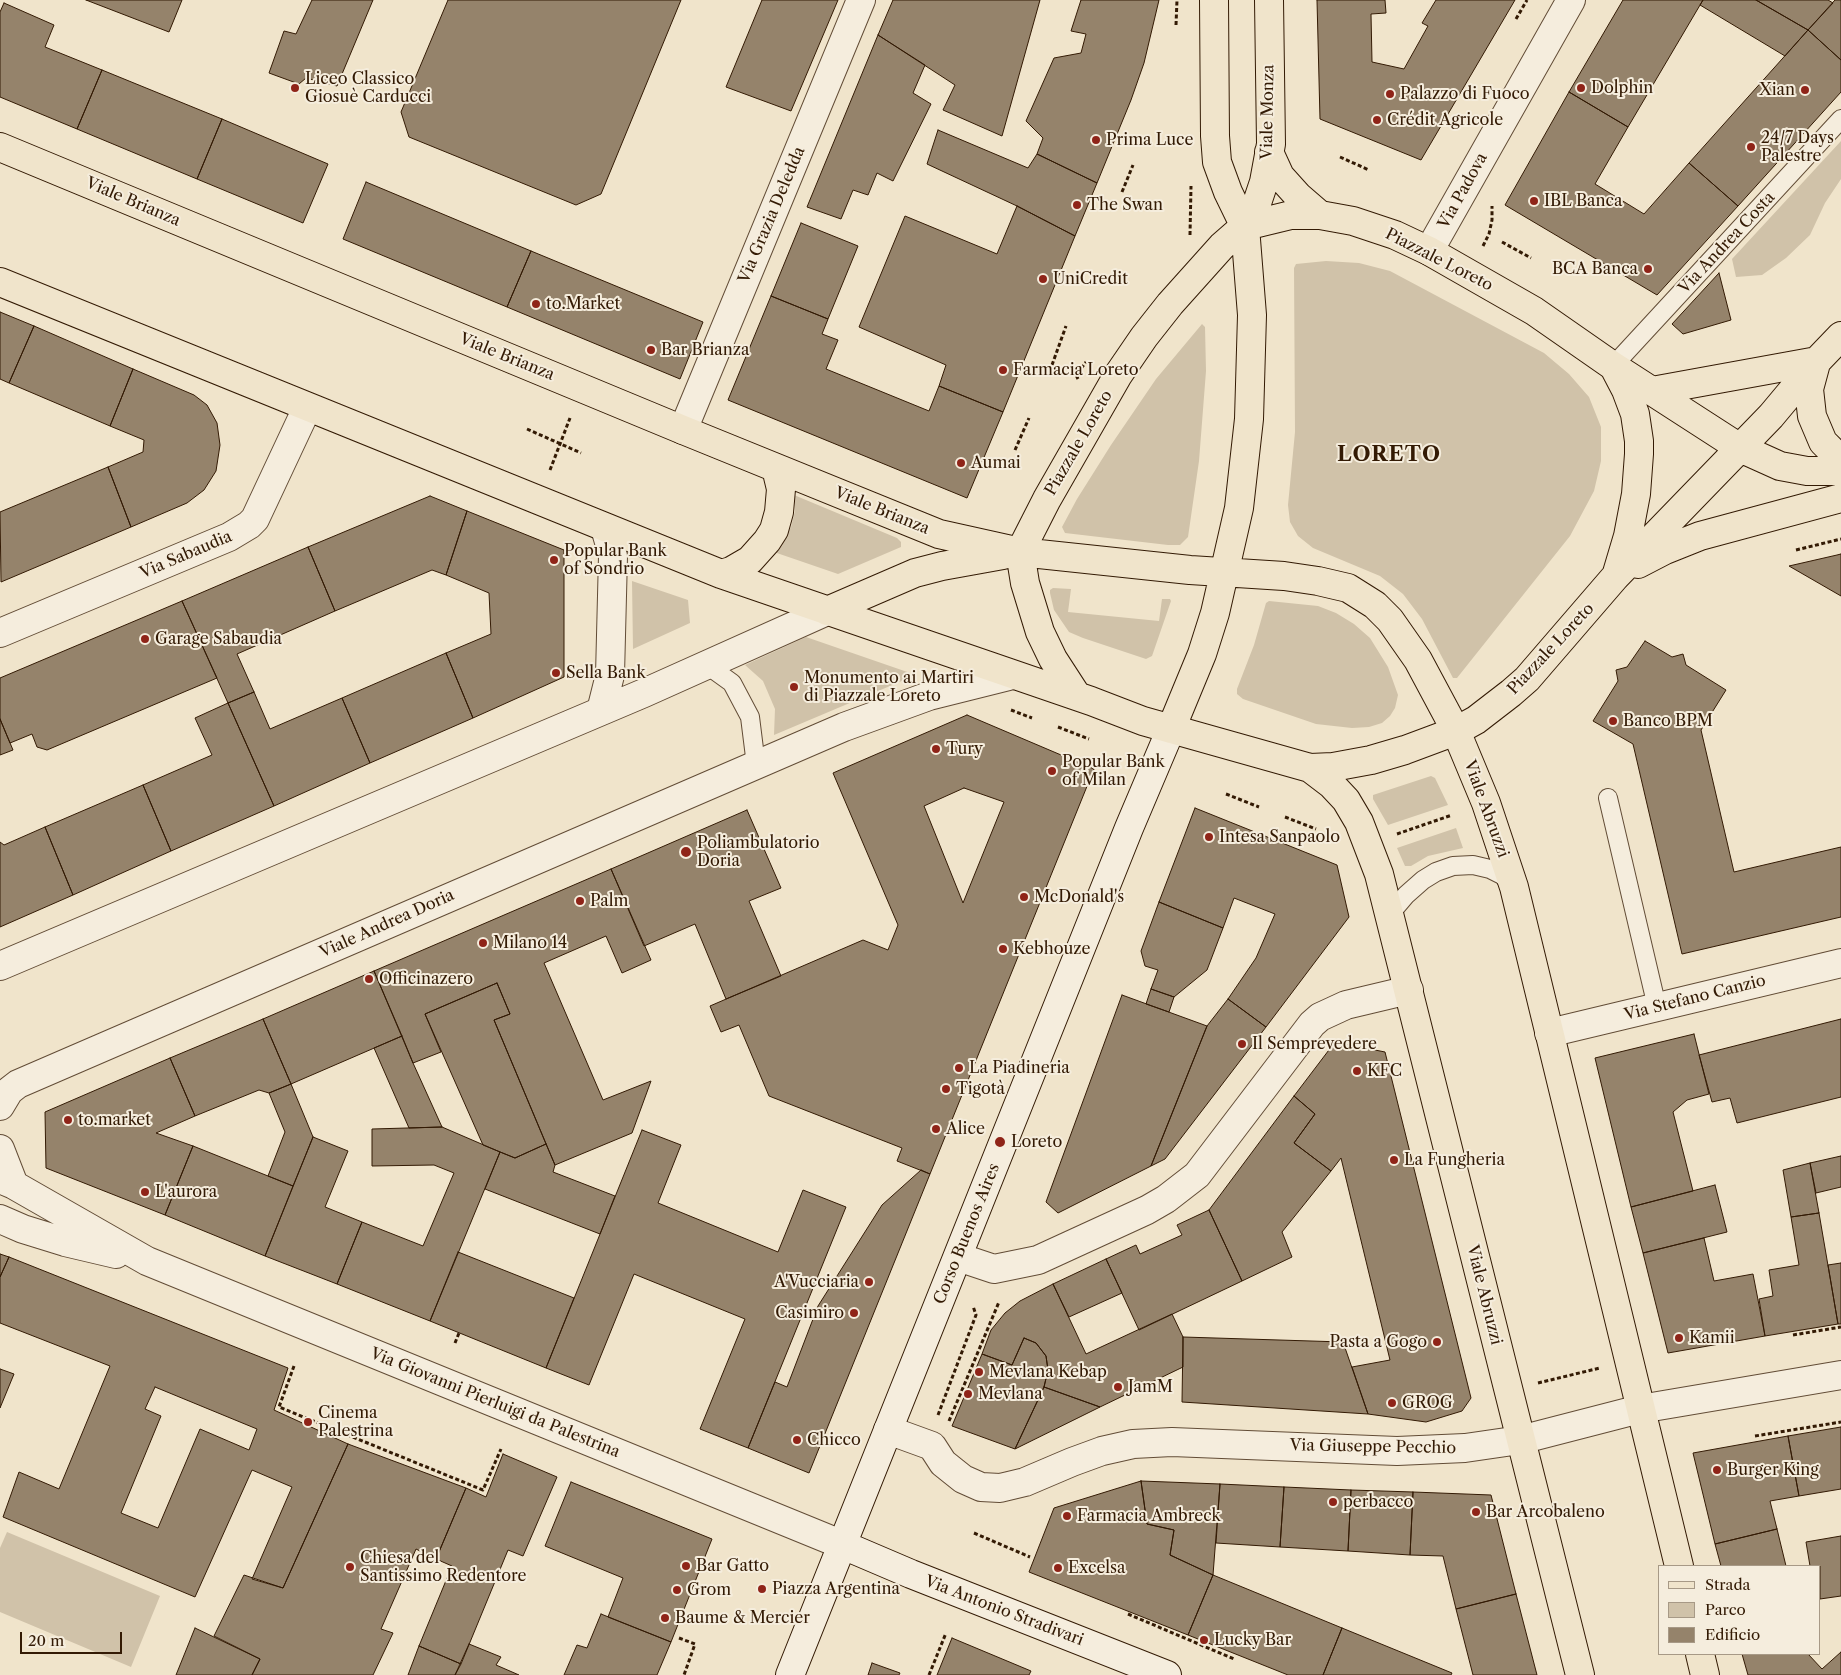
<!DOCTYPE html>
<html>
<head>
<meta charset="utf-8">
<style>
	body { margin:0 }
	#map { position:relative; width:1841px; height:1675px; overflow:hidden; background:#f0e4cb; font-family:"Libre Caslon Text",serif }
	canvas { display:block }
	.legend { position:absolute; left:1658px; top:1565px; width:162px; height:90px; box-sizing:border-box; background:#f5eddd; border:1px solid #a79986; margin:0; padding:6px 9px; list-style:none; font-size:15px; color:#331a04 }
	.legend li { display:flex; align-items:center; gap:10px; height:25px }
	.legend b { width:25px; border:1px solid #a79986 }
	.scale { position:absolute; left:20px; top:1632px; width:102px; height:22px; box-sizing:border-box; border:2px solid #331a04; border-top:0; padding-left:6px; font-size:15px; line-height:18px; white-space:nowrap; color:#331a04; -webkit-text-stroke:4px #f5eddd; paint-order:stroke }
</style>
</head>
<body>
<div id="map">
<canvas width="1841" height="1675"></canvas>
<ul class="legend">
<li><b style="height:6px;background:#f0e4cb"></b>Strada</li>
<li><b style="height:14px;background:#d0c2a9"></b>Parco</li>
<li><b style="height:14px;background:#95836b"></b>Edificio</li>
</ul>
<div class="scale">20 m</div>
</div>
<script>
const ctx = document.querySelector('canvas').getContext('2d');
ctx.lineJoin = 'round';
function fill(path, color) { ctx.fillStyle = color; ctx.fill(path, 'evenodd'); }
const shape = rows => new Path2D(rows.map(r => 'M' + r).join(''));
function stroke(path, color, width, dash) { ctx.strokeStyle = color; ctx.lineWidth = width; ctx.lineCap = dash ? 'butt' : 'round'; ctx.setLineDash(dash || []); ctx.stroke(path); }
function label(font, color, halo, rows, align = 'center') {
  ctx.font = font + ' "Libre Caslon Text",serif'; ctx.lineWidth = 4; ctx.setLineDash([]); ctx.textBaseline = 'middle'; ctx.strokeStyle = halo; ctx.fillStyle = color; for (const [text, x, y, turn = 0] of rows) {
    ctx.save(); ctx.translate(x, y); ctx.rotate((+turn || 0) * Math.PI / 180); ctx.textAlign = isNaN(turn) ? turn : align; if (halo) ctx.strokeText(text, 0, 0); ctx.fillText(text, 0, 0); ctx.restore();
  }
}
fill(shape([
	[1841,141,1841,179,1825,203,1810,235,1786,258,1762,275,1736,277,1732,259],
	[1326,261,1359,263,1390,271,1544,353,1569,374,1589,397,1601,427,1601,461,1594,491,1570,536,1457,678,1453,678,1422,619,1403,594,1380,576,1313,548,1298,536,1290,522,1288,505,1295,432,1294,268,1296,264],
	[1202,324,1205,327,1206,371,1199,461,1188,537,1180,545,1168,545,1065,533,1062,527,1077,499,1111,445,1156,379],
	[794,495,897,538,901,542,901,547,838,574,771,551,786,535,791,527,795,511],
	[632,581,688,600,690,623,633,649],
	[1053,588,1071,589,1068,612,1159,621,1162,599,1170,599,1171,601,1152,656,1146,659,1083,638,1069,632,1054,610,1050,593,1050,590],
	[1269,601,1318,606,1336,613,1354,624,1370,638,1388,667,1398,695,1395,708,1390,716,1382,723,1369,727,1352,728,1316,724,1243,699,1237,694,1237,689,1254,645,1266,603],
	[806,637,916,675,774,735,775,709,763,681,745,665],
	[1431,776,1435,778,1448,805,1388,825,1373,799,1373,795],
	[1456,828,1463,848,1428,856,1411,866,1405,866,1397,848],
	[7,1532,160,1596,131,1667,0,1612,0,1548]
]), '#d0c2a9');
const building = shape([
	[86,0,182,0,169,32,86,0],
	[312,0,373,0,337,86,306,78,299,84,269,73,284,31,296,34,312,0],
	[448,0,681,0,601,194,576,205,409,137,401,112,448,0],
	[762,0,838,0,791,111,726,87,762,0],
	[893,0,1040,0,1002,136,943,110,955,85,878,35,893,0],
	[1081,0,1159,0,1144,63,1131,100,1097,183,1037,154,1043,138,1026,121,1054,58,1081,53,1086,34,1071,31,1081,0],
	[1317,0,1385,0,1386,13,1371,14,1372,62,1404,69,1428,26,1422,23,1436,0,1515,0,1421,160,1320,119,1317,0],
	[1623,0,1703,0,1628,127,1569,92,1623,0],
	[1703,0,1756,0,1808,30,1785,56,1700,5,1703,0],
	[1756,0,1828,0,1833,3,1808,30,1756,0],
	[1835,0,1841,0,1841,60,1808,30,1835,0],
	[4,3,54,25,45,47,102,70,77,129,0,97,0,12,4,3],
	[1808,30,1841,60,1841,92,1738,206,1689,163,1808,30],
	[878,35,925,65,913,93,931,104,893,181,877,173,868,195,853,190,841,219,807,207,878,35],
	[102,70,222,119,197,179,77,129,102,70],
	[1569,92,1628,127,1595,184,1644,214,1689,163,1738,206,1657,295,1505,205,1569,92],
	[222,119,328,164,303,223,197,179,222,119],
	[938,130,1028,168,1037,154,1097,183,1075,236,1017,206,927,164,938,130],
	[366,182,531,251,507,307,343,239,366,182],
	[1017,206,1075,236,1003,412,939,386,946,365,859,327,905,216,997,254,1017,206],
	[801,223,858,246,828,319,771,296,801,223],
	[531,251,703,322,680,379,507,307,531,251],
	[1719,273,1731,320,1683,334,1672,324,1719,273],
	[771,296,828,319,822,334,838,340,826,369,929,411,939,386,1003,412,967,498,728,400,771,296],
	[0,312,34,326,9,383,0,379,0,312],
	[34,326,133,369,110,426,9,383,34,326],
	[133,369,194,395,207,405,217,423,220,445,216,471,204,490,187,503,131,527,108,467,143,452,144,440,110,426,133,369],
	[108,467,131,527,1,582,0,512,108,467],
	[430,496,467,511,446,575,432,570,335,611,308,547,430,496],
	[467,511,564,550,564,677,473,718,446,653,491,634,489,593,446,575,467,511],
	[308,547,335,611,237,654,254,692,228,703,182,601,308,547],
	[1841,554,1841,596,1789,566,1837,555,1841,554],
	[182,601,217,678,47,750,37,747,32,734,10,743,0,719,0,678,182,601],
	[1645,641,1672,657,1683,654,1686,665,1726,690,1701,730,1734,872,1841,847,1841,917,1682,954,1633,744,1593,721,1618,681,1616,670,1627,667,1645,641],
	[446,653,473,718,370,763,342,698,446,653],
	[254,692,270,729,342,698,370,763,274,806,228,703,254,692],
	[228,703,274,806,171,851,143,785,212,755,195,718,228,703],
	[967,715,1094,769,930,1174,897,1161,902,1148,769,1096,739,1025,721,1032,710,1006,863,940,888,950,898,925,833,773,967,715],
	[964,788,1004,802,963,903,924,806,964,788],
	[0,719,13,750,0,755,0,719],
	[143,785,171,851,73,895,45,827,143,785],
	[1195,808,1337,865,1349,917,1266,1027,1228,999,1256,958,1275,914,1234,898,1223,928,1159,902,1195,808],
	[747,810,781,888,749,901,781,976,726,999,695,924,644,946,611,869,747,810],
	[45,827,73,895,0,927,0,842,4,845,45,827],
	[611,869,651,960,622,973,606,936,544,963,603,1100,651,1081,632,1133,555,1165,494,1020,510,1014,497,983,425,1014,441,1052,413,1063,374,971,611,869],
	[1159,902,1223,928,1207,970,1174,997,1151,989,1158,970,1145,966,1141,951,1159,902],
	[374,971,402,1036,291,1084,263,1019,374,971],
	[497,983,510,1014,494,1020,546,1144,515,1158,483,1145,425,1014,497,983],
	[1151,989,1174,997,1169,1012,1146,1004,1151,989],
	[1122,995,1207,1026,1151,1166,1058,1213,1046,1202,1122,995],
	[1228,999,1266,1027,1165,1159,1151,1166,1207,1026,1228,999],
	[263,1019,291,1084,269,1093,259,1090,195,1116,170,1058,263,1019],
	[1841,1019,1841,1097,1737,1123,1730,1098,1712,1102,1699,1055,1841,1019],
	[1694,1034,1709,1094,1687,1100,1673,1112,1693,1191,1631,1207,1595,1058,1694,1034],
	[402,1036,413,1063,442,1127,409,1128,374,1048,402,1036],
	[1335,1042,1385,1052,1471,1398,1462,1411,1426,1422,1368,1414,1352,1367,1390,1360,1341,1158,1331,1171,1294,1143,1315,1114,1294,1096,1335,1042],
	[170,1058,195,1116,156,1133,193,1146,165,1215,46,1168,45,1112,170,1058],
	[291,1084,313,1137,293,1186,268,1176,285,1132,269,1093,291,1084],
	[1294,1096,1315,1114,1294,1143,1331,1171,1282,1232,1292,1257,1242,1281,1209,1210,1294,1096],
	[442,1127,500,1152,430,1321,337,1284,362,1222,423,1246,454,1173,434,1165,372,1166,372,1129,442,1127],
	[642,1130,681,1145,658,1203,778,1252,803,1190,846,1207,748,1448,700,1429,745,1319,634,1274,589,1385,546,1368,642,1130],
	[313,1137,348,1151,325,1207,362,1222,337,1284,265,1256,313,1137],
	[546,1144,555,1165,553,1172,615,1196,600,1234,485,1189,500,1152,515,1158,546,1144],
	[193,1146,293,1186,265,1256,165,1215,193,1146],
	[1841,1156,1841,1187,1816,1193,1810,1163,1841,1156],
	[1810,1163,1819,1213,1791,1217,1783,1170,1810,1163],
	[921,1170,930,1174,809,1473,748,1448,775,1382,787,1387,818,1306,882,1205,921,1170],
	[1715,1185,1727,1232,1643,1253,1631,1207,1715,1185],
	[1209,1210,1242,1281,1139,1330,1106,1259,1136,1245,1140,1254,1182,1235,1177,1225,1209,1210],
	[1819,1213,1838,1324,1765,1336,1759,1299,1773,1296,1769,1270,1799,1265,1791,1217,1819,1213],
	[1704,1238,1714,1281,1753,1274,1765,1336,1668,1353,1643,1253,1704,1238],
	[458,1252,574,1298,546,1368,430,1321,458,1252],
	[0,1254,9,1257,0,1277,0,1254],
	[9,1257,288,1368,274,1410,348,1444,283,1588,252,1579,292,1487,252,1470,195,1597,3,1517,19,1472,59,1489,110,1366,0,1323,0,1277,9,1257],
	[155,1387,257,1429,249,1450,200,1429,158,1528,121,1513,161,1416,145,1409,155,1387],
	[1106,1259,1122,1293,1069,1317,1053,1284,1106,1259],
	[1841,1263,1841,1324,1838,1324,1828,1265,1841,1263],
	[1053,1284,1086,1354,1172,1314,1183,1337,1183,1367,1100,1407,1044,1387,1048,1370,1046,1356,1036,1343,1024,1338,1012,1365,982,1354,991,1330,1005,1313,1020,1301,1053,1284],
	[1183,1337,1343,1342,1368,1414,1182,1402,1183,1337],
	[1024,1338,1036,1343,1046,1356,1048,1370,1044,1387,1015,1449,952,1426,982,1354,1012,1365,1024,1338],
	[0,1369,14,1374,0,1408,0,1369],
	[1044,1387,1100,1407,1015,1449,1044,1387],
	[1841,1427,1841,1489,1799,1496,1788,1436,1841,1427],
	[1788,1436,1799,1496,1770,1501,1777,1529,1715,1544,1693,1453,1788,1436],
	[348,1444,466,1488,436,1559,416,1549,381,1629,393,1633,373,1675,252,1675,260,1659,214,1636,244,1575,283,1588,348,1444],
	[503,1454,557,1477,523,1556,508,1550,461,1664,419,1646,452,1566,436,1559,466,1488,486,1497,503,1454],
	[1141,1481,1147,1524,1174,1530,1170,1555,1213,1575,1188,1635,1029,1572,1054,1508,1141,1481],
	[1141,1481,1220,1484,1213,1575,1170,1555,1174,1530,1147,1524,1141,1481],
	[571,1482,712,1539,671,1642,608,1617,623,1578,545,1546,571,1482],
	[1220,1484,1284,1487,1280,1547,1216,1543,1220,1484],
	[1284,1487,1351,1490,1348,1551,1280,1547,1284,1487],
	[1351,1490,1413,1492,1410,1555,1348,1551,1351,1490],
	[1413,1492,1491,1495,1516,1594,1456,1609,1443,1556,1410,1555,1413,1492],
	[1777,1529,1786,1566,1721,1566,1715,1544,1777,1529],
	[1841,1536,1841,1596,1820,1599,1820,1566,1810,1566,1806,1542,1841,1536],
	[1213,1575,1342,1628,1323,1675,1288,1675,1188,1635,1213,1575],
	[1516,1594,1537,1675,1473,1675,1456,1609,1516,1594],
	[601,1614,671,1642,657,1675,564,1675,577,1645,587,1648,601,1614],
	[195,1628,260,1659,252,1675,176,1675,195,1628],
	[1342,1628,1452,1673,1451,1675,1323,1675,1342,1628],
	[952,1638,1031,1671,1029,1675,937,1675,952,1638],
	[469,1644,501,1657,496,1665,519,1675,455,1675,469,1644],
	[419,1646,461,1664,455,1675,408,1675,419,1646],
	[1841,1652,1841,1675,1748,1675,1742,1654,1808,1654,1822,1669,1841,1652],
	[872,1663,900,1673,899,1675,868,1675,872,1663]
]);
fill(building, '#95836b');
stroke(building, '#331a04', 1);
const lane = shape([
	[1613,366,1841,119],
	[707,665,732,683,750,717,756,765],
	[1608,798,1657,1007],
	[1389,915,1406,895,1423,880,1436,872,1453,866,1473,865,1490,869,1502,875,1512,885]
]);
const street = shape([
	[1429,251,1571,0],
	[683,430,861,0],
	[0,633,229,537,249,525,255,519,307,408],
	[601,711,610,675,613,556,605,528],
	[0,966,644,693,827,611],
	[1549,1033,1841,963],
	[0,1106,9,1091,18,1084,844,727,929,696,1013,675],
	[0,1149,14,1185],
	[0,1179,14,1185,147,1261,843,1545],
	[0,1219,23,1229,65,1242,116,1254],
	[958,1257,994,1269,1038,1260,1147,1210,1166,1199,1197,1175,1312,1024,1320,1017,1346,1005,1409,990],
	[888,1430,932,1446,943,1463,963,1479,981,1487,1000,1488,1025,1482,1072,1462,1102,1451,1133,1444,1172,1442,1397,1451,1465,1448,1520,1440,1640,1409,1841,1375]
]);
const secondary = shape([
	[843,1545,911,1574,1167,1675],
	[790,1675,1129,828,1171,729]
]);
const primary = shape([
	[0,147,683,430,939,534,1020,552,1190,570,1284,576,1318,581,1348,588,1375,605,1390,620,1418,660,1456,731,1486,803,1514,887,1679,1566],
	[1269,152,1280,176,1298,196,1320,215],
	[1245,227,1256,206,1264,182,1271,144,1269,0],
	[0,282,721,574,1091,701,1143,721,1310,768,1333,767,1371,760,1405,750,1456,731,1476,720,1511,693,1527,679,1615,577,1771,416,1817,361,1841,336],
	[1816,363,1809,389,1812,416,1823,442,1841,460],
	[1614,367,1626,390,1635,414,1639,441,1639,454,1636,494,1628,536,1617,573],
	[1652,391,1817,361],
	[1638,564,1665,550,1700,536,1841,498],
	[721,574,731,571,750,560,767,541,774,530,779,512,781,489,776,468],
	[827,611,915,573,942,566,1003,555],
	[1077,696,1053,659,1040,632,1025,583,1020,552,1047,499,1118,375,1144,337,1170,304,1222,246,1238,232,1254,224,1291,215,1320,215,1353,221,1395,235,1429,251,1534,311,1613,366,1740,448,1780,466,1807,471,1841,471],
	[1171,729,1202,654,1215,613,1239,508,1249,419,1252,315,1245,227,1228,192,1217,162,1215,136,1214,0],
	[1310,768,1331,784,1346,800,1359,822,1379,874,1580,1675],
	[1700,1654,1705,1675]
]);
stroke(lane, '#624c36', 20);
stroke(street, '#624c36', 30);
stroke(secondary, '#331a04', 30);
stroke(primary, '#331a04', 30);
stroke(shape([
	[1516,19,1527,0],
	[1176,25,1177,0],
	[1340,157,1369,170],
	[1122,192,1133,165],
	[1190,235,1191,186],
	[1502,242,1531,258],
	[1483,246,1489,234,1492,220,1492,206],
	[1052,365,1066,326],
	[1078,379,1076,375,1086,362],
	[527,429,581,453],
	[1015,450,1029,418],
	[550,470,570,418],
	[1796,550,1841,539],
	[1011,710,1032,718],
	[1058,727,1089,739],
	[1226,794,1259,807],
	[1285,817,1316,829],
	[1397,834,1452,815],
	[1793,1335,1841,1327],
	[455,1343,459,1333],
	[294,1366,279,1407,483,1490,501,1449],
	[1538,1383,1600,1368],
	[938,1415,976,1315,973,1306],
	[949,1421,999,1302],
	[1755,1436,1841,1422],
	[974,1533,1030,1557],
	[1128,1614,1234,1659],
	[679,1638,695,1644,684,1675],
	[929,1675,946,1633]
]), '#331a04', 3, [4, 2.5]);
stroke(lane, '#f5eddd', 18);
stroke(street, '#f5eddd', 28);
stroke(secondary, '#f5eddd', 28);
stroke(primary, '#f0e4cb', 28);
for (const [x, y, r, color] of [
	[295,88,5,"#8f2418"],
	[1581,88,5,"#8f2418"],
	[1805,90,5,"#8f2418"],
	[1390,94,5,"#8f2418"],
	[1377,120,5,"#8f2418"],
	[1096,140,5,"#8f2418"],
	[1751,147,5,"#8f2418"],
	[1534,201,5,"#8f2418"],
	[1077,205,5,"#8f2418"],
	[1648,269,5,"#8f2418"],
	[1043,279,5,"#8f2418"],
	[536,304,5,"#8f2418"],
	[651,350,5,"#8f2418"],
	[1003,370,5,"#8f2418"],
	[961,463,5,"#8f2418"],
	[554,560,5,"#8f2418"],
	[145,639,5,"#8f2418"],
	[556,673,5,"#8f2418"],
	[794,687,5,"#8f2418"],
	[1613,721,5,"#8f2418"],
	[936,749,5,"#8f2418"],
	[1052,771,5,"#8f2418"],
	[1209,837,5,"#8f2418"],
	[686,852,6,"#8f2418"],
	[1024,897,5,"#8f2418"],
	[580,901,5,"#8f2418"],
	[483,943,5,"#8f2418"],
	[1003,949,5,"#8f2418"],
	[369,979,5,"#8f2418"],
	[1242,1044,5,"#8f2418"],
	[959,1068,5,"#8f2418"],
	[1357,1071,5,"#8f2418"],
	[946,1089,5,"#8f2418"],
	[68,1120,5,"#8f2418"],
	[936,1129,5,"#8f2418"],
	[1000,1142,6,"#8f2418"],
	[1394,1160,5,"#8f2418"],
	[145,1192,5,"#8f2418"],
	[869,1282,5,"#8f2418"],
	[854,1313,5,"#8f2418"],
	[1679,1338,5,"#8f2418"],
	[1437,1342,5,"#8f2418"],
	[979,1372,5,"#8f2418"],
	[1118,1387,5,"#8f2418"],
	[968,1394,5,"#8f2418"],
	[1392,1403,5,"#8f2418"],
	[308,1422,5,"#8f2418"],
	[797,1440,5,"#8f2418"],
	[1717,1470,5,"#8f2418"],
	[1333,1502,5,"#8f2418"],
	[1476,1512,5,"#8f2418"],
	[1067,1516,5,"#8f2418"],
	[686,1566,5,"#8f2418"],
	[350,1567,5,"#8f2418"],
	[1058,1568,5,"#8f2418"],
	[762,1589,5,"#8f2418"],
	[677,1590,5,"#8f2418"],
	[665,1618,5,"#8f2418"],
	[1204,1640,5,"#8f2418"]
]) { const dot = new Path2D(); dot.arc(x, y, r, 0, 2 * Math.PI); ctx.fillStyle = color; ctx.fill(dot); stroke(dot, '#f5eddd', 2); }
label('16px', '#331a04', '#f5eddd', [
	["Liceo Classico",305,79],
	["Giosuè Carducci",305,97],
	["Dolphin",1591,88],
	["Xian",1795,90,"right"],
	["Palazzo di Fuoco",1400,94],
	["Crédit Agricole",1387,120],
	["24/7 Days",1761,138],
	["Palestre",1761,156],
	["Prima Luce",1106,140],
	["IBL Banca",1544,201],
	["The Swan",1087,205],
	["BCA Banca",1638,269,"right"],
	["UniCredit",1053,279],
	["to.Market",546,304],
	["Bar Brianza",661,350],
	["Farmacia Loreto",1013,370],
	["Aumai",971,463],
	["Popular Bank",564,551],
	["of Sondrio",564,569],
	["Garage Sabaudia",155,639],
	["Sella Bank",566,673],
	["Monumento ai Martiri",804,678],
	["di Piazzale Loreto",804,696],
	["Banco BPM",1623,721],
	["Tury",946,749],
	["Popular Bank",1062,762],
	["of Milan",1062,780],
	["Intesa Sanpaolo",1219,837],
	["Poliambulatorio",697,843],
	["Doria",697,861],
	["McDonald's",1034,897],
	["Palm",590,901],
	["Milano 14",493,943],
	["Kebhouze",1013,949],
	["Officinazero",379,979],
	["Il Semprevedere",1252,1044],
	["La Piadineria",969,1068],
	["KFC",1367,1071],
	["Tigotà",956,1089],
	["to.market",78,1120],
	["Alice",946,1129],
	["Loreto",1011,1142],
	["La Fungheria",1404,1160],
	["L'aurora",155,1192],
	["A'Vucciaria",859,1282,"right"],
	["Casimiro",844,1313,"right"],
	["Kamii",1689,1338],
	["Pasta a Gogo",1427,1342,"right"],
	["Mevlana Kebap",989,1372],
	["JamM",1128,1387],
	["Mevlana",978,1394],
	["GROG",1402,1403],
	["Cinema",318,1413],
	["Palestrina",318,1431],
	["Chicco",807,1440],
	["Burger King",1727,1470],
	["perbacco",1343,1502],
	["Bar Arcobaleno",1486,1512],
	["Farmacia Ambreck",1077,1516],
	["Chiesa del",360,1558],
	["Santissimo Redentore",360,1576],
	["Bar Gatto",696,1566],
	["Excelsa",1068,1568],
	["Piazza Argentina",772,1589],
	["Grom",687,1590],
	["Baume & Mercier",675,1618],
	["Lucky Bar",1214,1640]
], 'left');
label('16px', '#331a04', '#f5eddd', [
	["Viale Monza",1268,112,-89],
	["Via Padova",1463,191,-61],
	["Viale Brianza",133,202,23],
	["Via Grazia Deledda",772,215,-67],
	["Via Andrea Costa",1727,243,-47],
	["Piazzale Loreto",1439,260,27],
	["Viale Brianza",507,357,22],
	["Piazzale Loreto",1079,443,-60],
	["Viale Brianza",882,511,22],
	["Via Sabaudia",186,555,-23],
	["Piazzale Loreto",1551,649,-47],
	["Viale Abruzzi",1486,809,70],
	["Viale Andrea Doria",387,924,-24],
	["Via Stefano Canzio",1695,998,-14],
	["Corso Buenos Aires",967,1234,-68],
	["Viale Abruzzi",1484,1295,76],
	["Via Giovanni Pierluigi da Palestrina",495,1403,22],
	["Via Giuseppe Pecchio",1373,1447,1],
	["Via Antonio Stradivari",1004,1611,21]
]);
ctx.letterSpacing = '1px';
label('bold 21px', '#331a04', '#f5eddd', [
	["LORETO",1389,455]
]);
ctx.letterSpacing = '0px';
</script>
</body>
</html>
